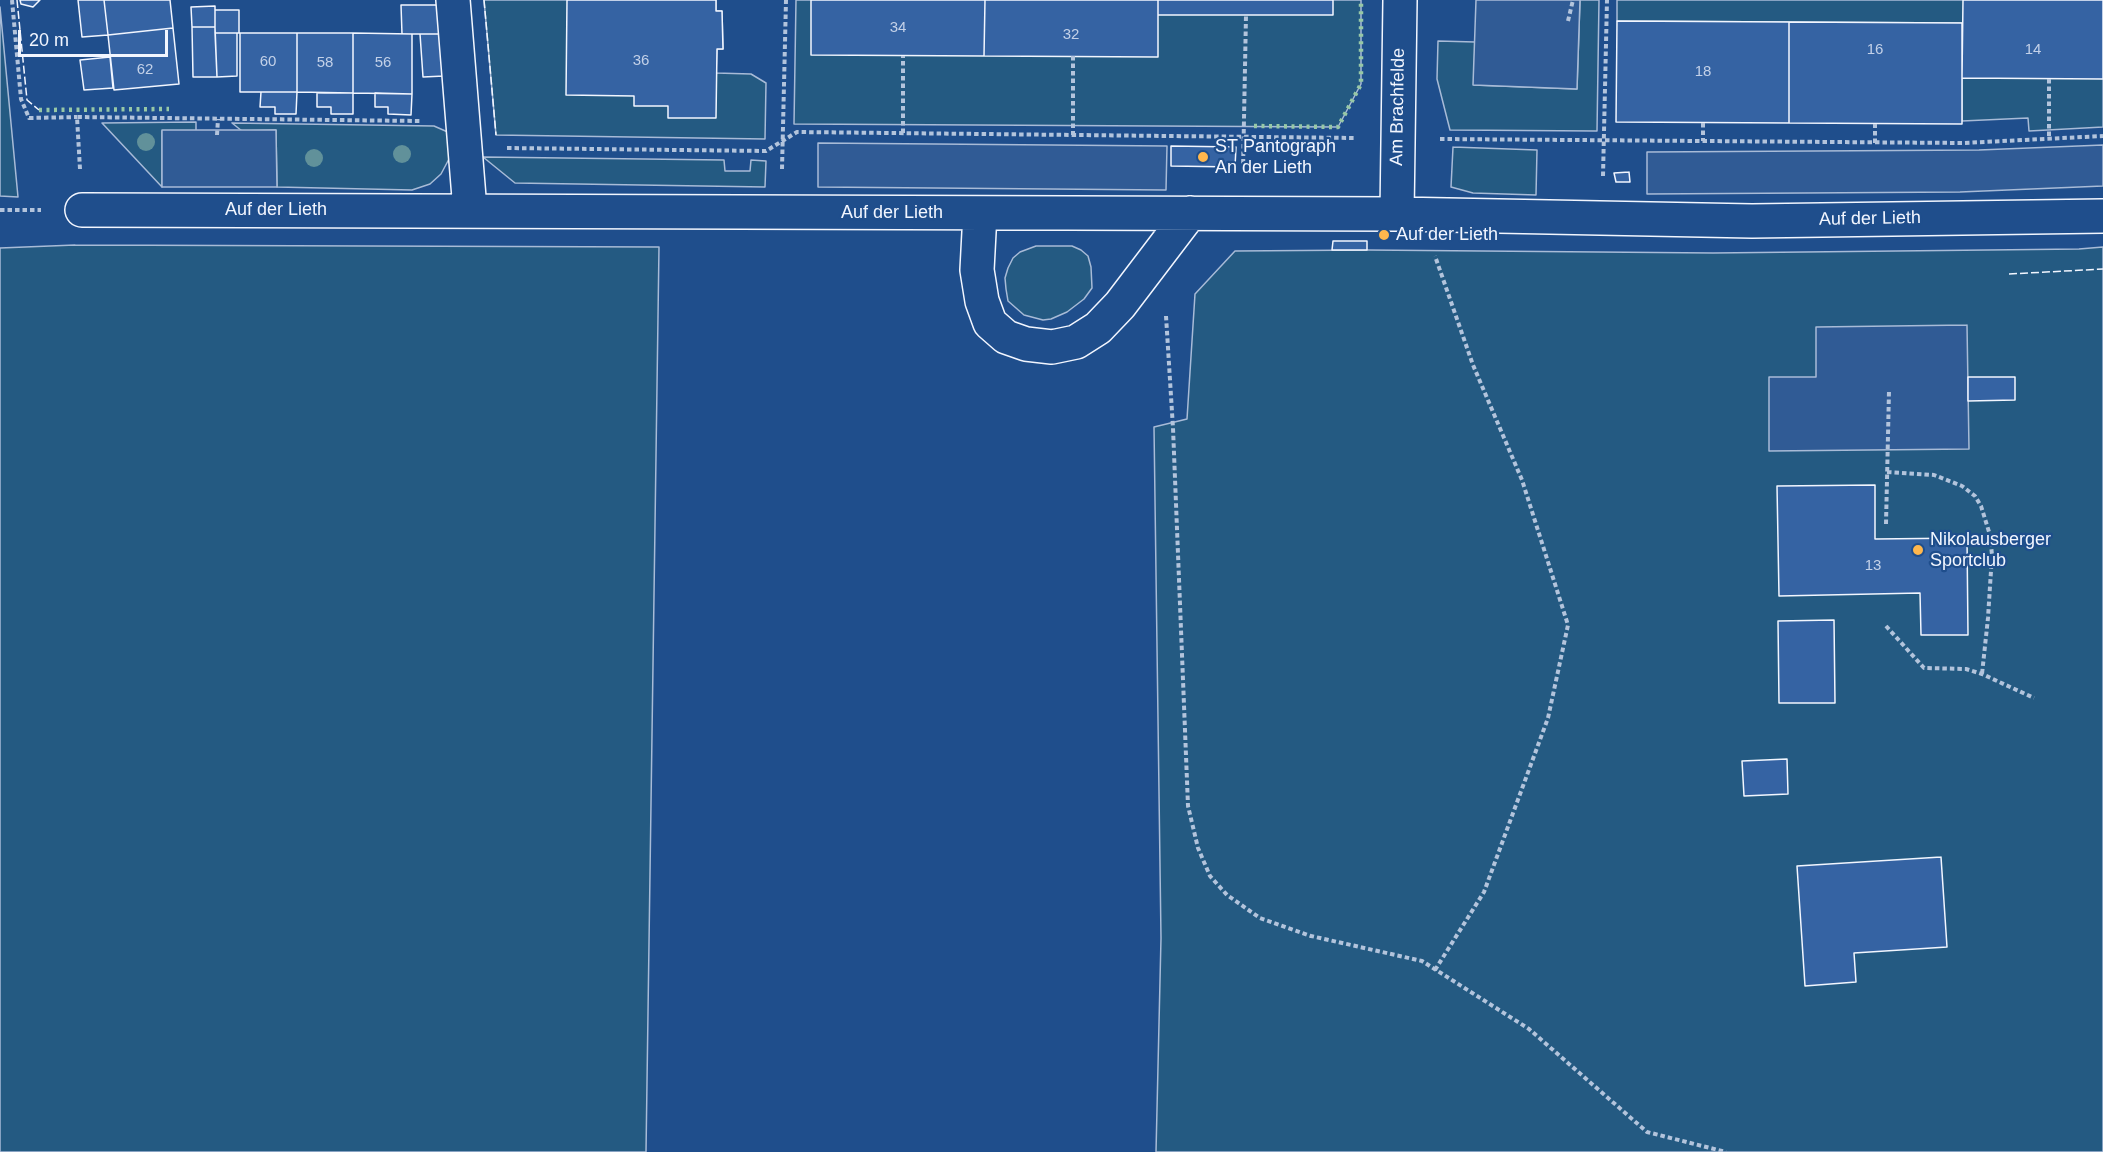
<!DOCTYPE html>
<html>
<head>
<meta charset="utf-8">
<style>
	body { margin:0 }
	#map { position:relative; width:2103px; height:1152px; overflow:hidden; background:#1f4e8c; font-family:Arial,sans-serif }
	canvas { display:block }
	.scale { position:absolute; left:18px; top:30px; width:150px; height:27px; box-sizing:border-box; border:3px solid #f2f6ff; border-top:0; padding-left:8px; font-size:18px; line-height:21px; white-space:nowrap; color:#f2f6ff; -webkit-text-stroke:4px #1f4e8c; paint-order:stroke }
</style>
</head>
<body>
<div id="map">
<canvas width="2103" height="1152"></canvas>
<div class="scale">20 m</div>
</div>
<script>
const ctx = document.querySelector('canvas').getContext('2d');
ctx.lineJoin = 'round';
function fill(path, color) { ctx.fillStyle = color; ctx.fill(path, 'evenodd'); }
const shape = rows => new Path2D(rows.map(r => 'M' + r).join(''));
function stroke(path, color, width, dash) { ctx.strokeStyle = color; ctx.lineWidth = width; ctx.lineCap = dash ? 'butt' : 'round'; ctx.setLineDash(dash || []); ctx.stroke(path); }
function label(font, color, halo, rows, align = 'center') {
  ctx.font = font + ' Arial,sans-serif'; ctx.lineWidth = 4.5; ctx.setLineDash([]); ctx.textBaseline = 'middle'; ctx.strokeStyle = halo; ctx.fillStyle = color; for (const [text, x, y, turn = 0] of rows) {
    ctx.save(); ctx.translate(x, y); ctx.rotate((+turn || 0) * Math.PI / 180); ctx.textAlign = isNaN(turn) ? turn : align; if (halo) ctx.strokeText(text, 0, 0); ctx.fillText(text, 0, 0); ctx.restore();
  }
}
const green = shape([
	[484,0,716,0,716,11,722,11,723,49,717,49,716,73,751,74,766,83,765,139,496,135,484,0],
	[796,0,1361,0,1361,84,1338,127,794,124,796,0],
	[1580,0,1599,0,1597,131,1450,130,1437,79,1438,41,1475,42,1474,85,1577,89,1580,0],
	[1617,0,2103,0,2103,127,2029,131,2028,118,1962,121,1962,23,1617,21,1617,0],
	[0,7,18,197,0,196,0,7],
	[196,122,196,131,162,131,162,187,102,123,196,122],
	[232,123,434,126,450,133,449,159,441,174,430,184,412,190,277,187,276,130,242,131,232,123],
	[1453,147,1537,150,1536,195,1473,193,1451,187,1453,147],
	[483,157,724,160,725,171,750,171,751,160,766,161,765,187,515,183,483,157],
	[75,245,659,247,646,1152,0,1152,0,248,75,245],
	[1036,246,1072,246,1081,250,1088,256,1091,267,1092,288,1084,299,1067,312,1051,319,1043,320,1024,315,1008,301,1006,289,1005,278,1008,268,1013,258,1020,252,1036,246],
	[2103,247,2103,1152,1156,1152,1161,938,1154,427,1187,419,1195,294,1235,251,1367,250,1713,253,2079,249,2103,247]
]);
fill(green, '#245a82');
stroke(green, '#a8bbd7', 1.5);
const parking = shape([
	[1476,0,1580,0,1577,89,1473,85,1476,0],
	[162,130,276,130,277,187,162,187,162,130],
	[818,143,1167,146,1166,190,818,187,818,143],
	[2103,145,2103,186,1960,192,1647,194,1647,152,1979,150,2103,145],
	[1967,325,1969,449,1769,451,1769,377,1816,377,1816,327,1967,325]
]);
fill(parking, '#305b95');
stroke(parking, '#a8bbd7', 1.5);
const building = shape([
	[20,0,40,0,33,7,21,4,20,0],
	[78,0,104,0,108,35,82,37,78,0],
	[104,0,170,0,173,28,108,35,104,0],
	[567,0,716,0,716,11,722,11,723,49,717,49,716,118,668,118,668,106,634,106,634,96,566,95,567,0],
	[811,0,985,0,984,56,811,55,811,0],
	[985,0,1158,0,1158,57,984,56,985,0],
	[1158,0,1333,0,1333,15,1158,15,1158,0],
	[1963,0,2103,0,2103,79,1962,78,1963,0],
	[401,5,438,5,442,34,402,34,401,5],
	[215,6,215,27,192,27,191,7,215,6],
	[215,10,239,10,239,33,215,33,215,10],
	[1617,21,1789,22,1789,123,1616,122,1617,21],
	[1789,22,1962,23,1962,124,1789,123,1789,22],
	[192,27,215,27,217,77,193,77,192,27],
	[173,28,179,84,114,90,108,35,173,28],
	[215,33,237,33,237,76,217,77,215,33],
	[240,33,297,33,297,92,240,92,240,33],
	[297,33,353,33,353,93,297,92,297,33],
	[353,33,412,34,412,94,353,93,353,33],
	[420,34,442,34,444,76,423,77,420,34],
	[110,57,113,88,84,90,80,60,110,57],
	[261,92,297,92,296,114,275,114,275,107,260,107,261,92],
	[317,93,353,93,353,114,331,114,331,107,317,107,317,93],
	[375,93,412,94,411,115,388,114,388,107,375,107,375,93],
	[1171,146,1236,147,1235,167,1171,166,1171,146],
	[1629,172,1630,182,1616,182,1614,173,1629,172],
	[1333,241,1367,241,1367,250,1332,250,1333,241],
	[1968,377,2015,377,2015,400,1968,401,1968,377],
	[1875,485,1875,539,1967,538,1968,635,1921,635,1920,593,1779,596,1777,486,1875,485],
	[1834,620,1835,703,1779,703,1778,621,1834,620],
	[1787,759,1788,794,1744,796,1742,761,1787,759],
	[1941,857,1947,947,1854,953,1856,982,1805,986,1797,866,1941,857]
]);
fill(building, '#3563a3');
stroke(building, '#f2f6ff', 1.5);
const minor = shape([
	[453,0,470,210],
	[82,210,1397,214,1752,221,2103,216],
	[980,213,977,270,982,301,990,323,1006,337,1026,344,1052,347,1076,342,1098,328,1120,305,1190,213],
	[1397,214,1400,0]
]);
stroke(minor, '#f2f6ff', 36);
stroke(shape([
	[12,0,21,99,29,118,77,117],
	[1568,21,1573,0],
	[1073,56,1073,135],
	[2049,79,2049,139],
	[1703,123,1703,141],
	[903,133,903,56],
	[217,135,218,119],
	[1440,139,1964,143,2103,136],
	[1875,143,1875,124],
	[507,148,766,151,797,132,1355,138],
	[80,169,77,117,420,121],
	[782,169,786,0],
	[1243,171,1246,15],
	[1603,176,1607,0],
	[0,210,41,210],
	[1166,316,1173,428,1188,806,1198,848,1210,876,1227,895,1260,918,1311,936,1422,961,1529,1029,1647,1132,1726,1152],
	[1887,472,1934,475,1962,486,1975,496,1981,506,1990,535,1992,555,1988,618,1982,674],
	[1886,524,1889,391],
	[1886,626,1924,668,1966,669,1982,674,2034,698],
	[1435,970,1484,892,1548,718,1568,625,1522,480,1473,365,1435,256]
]), '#b3c4dc', 4, [4.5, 3]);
stroke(minor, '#1f4e8c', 33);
stroke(shape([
	[39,110,169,109],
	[1254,126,1338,127,1361,84,1361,0]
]), '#97c8a6', 4.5, [3, 4.5]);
stroke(shape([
	[17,0,27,100,39,110],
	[484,0,496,135],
	[2009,274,2103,269]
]), '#f2f6ff', 1.5, [8, 3]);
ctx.fillStyle = '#61919a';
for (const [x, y] of [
	[146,142],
	[402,154],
	[314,158]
]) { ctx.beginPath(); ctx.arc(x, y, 9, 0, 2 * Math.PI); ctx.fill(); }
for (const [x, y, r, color] of [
	[1203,157,6,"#ffb74d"],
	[1384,235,6,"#ffb74d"],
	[1918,550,6,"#ffb74d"]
]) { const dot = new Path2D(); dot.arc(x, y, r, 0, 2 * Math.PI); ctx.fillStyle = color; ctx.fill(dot); stroke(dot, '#1f4e8c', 2); }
label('15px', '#c3d1e8', null, [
	["34",898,28],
	["32",1071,35],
	["16",1875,50],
	["14",2033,50],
	["36",641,61],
	["60",268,62],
	["58",325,63],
	["56",383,63],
	["62",145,70],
	["18",1703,72],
	["13",1873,566]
]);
label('18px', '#f2f6ff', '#1f4e8c', [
	["Am Brachfelde",1398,107,-89],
	["Auf der Lieth",276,210],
	["Auf der Lieth",892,213],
	["Auf der Lieth",1870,219,-1]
]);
label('18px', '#f2f6ff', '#1f4e8c', [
	["ST Pantograph",1215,147],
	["An der Lieth",1215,168],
	["Auf der Lieth",1396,235],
	["Nikolausberger",1930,540],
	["Sportclub",1930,561]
], 'left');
</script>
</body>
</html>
